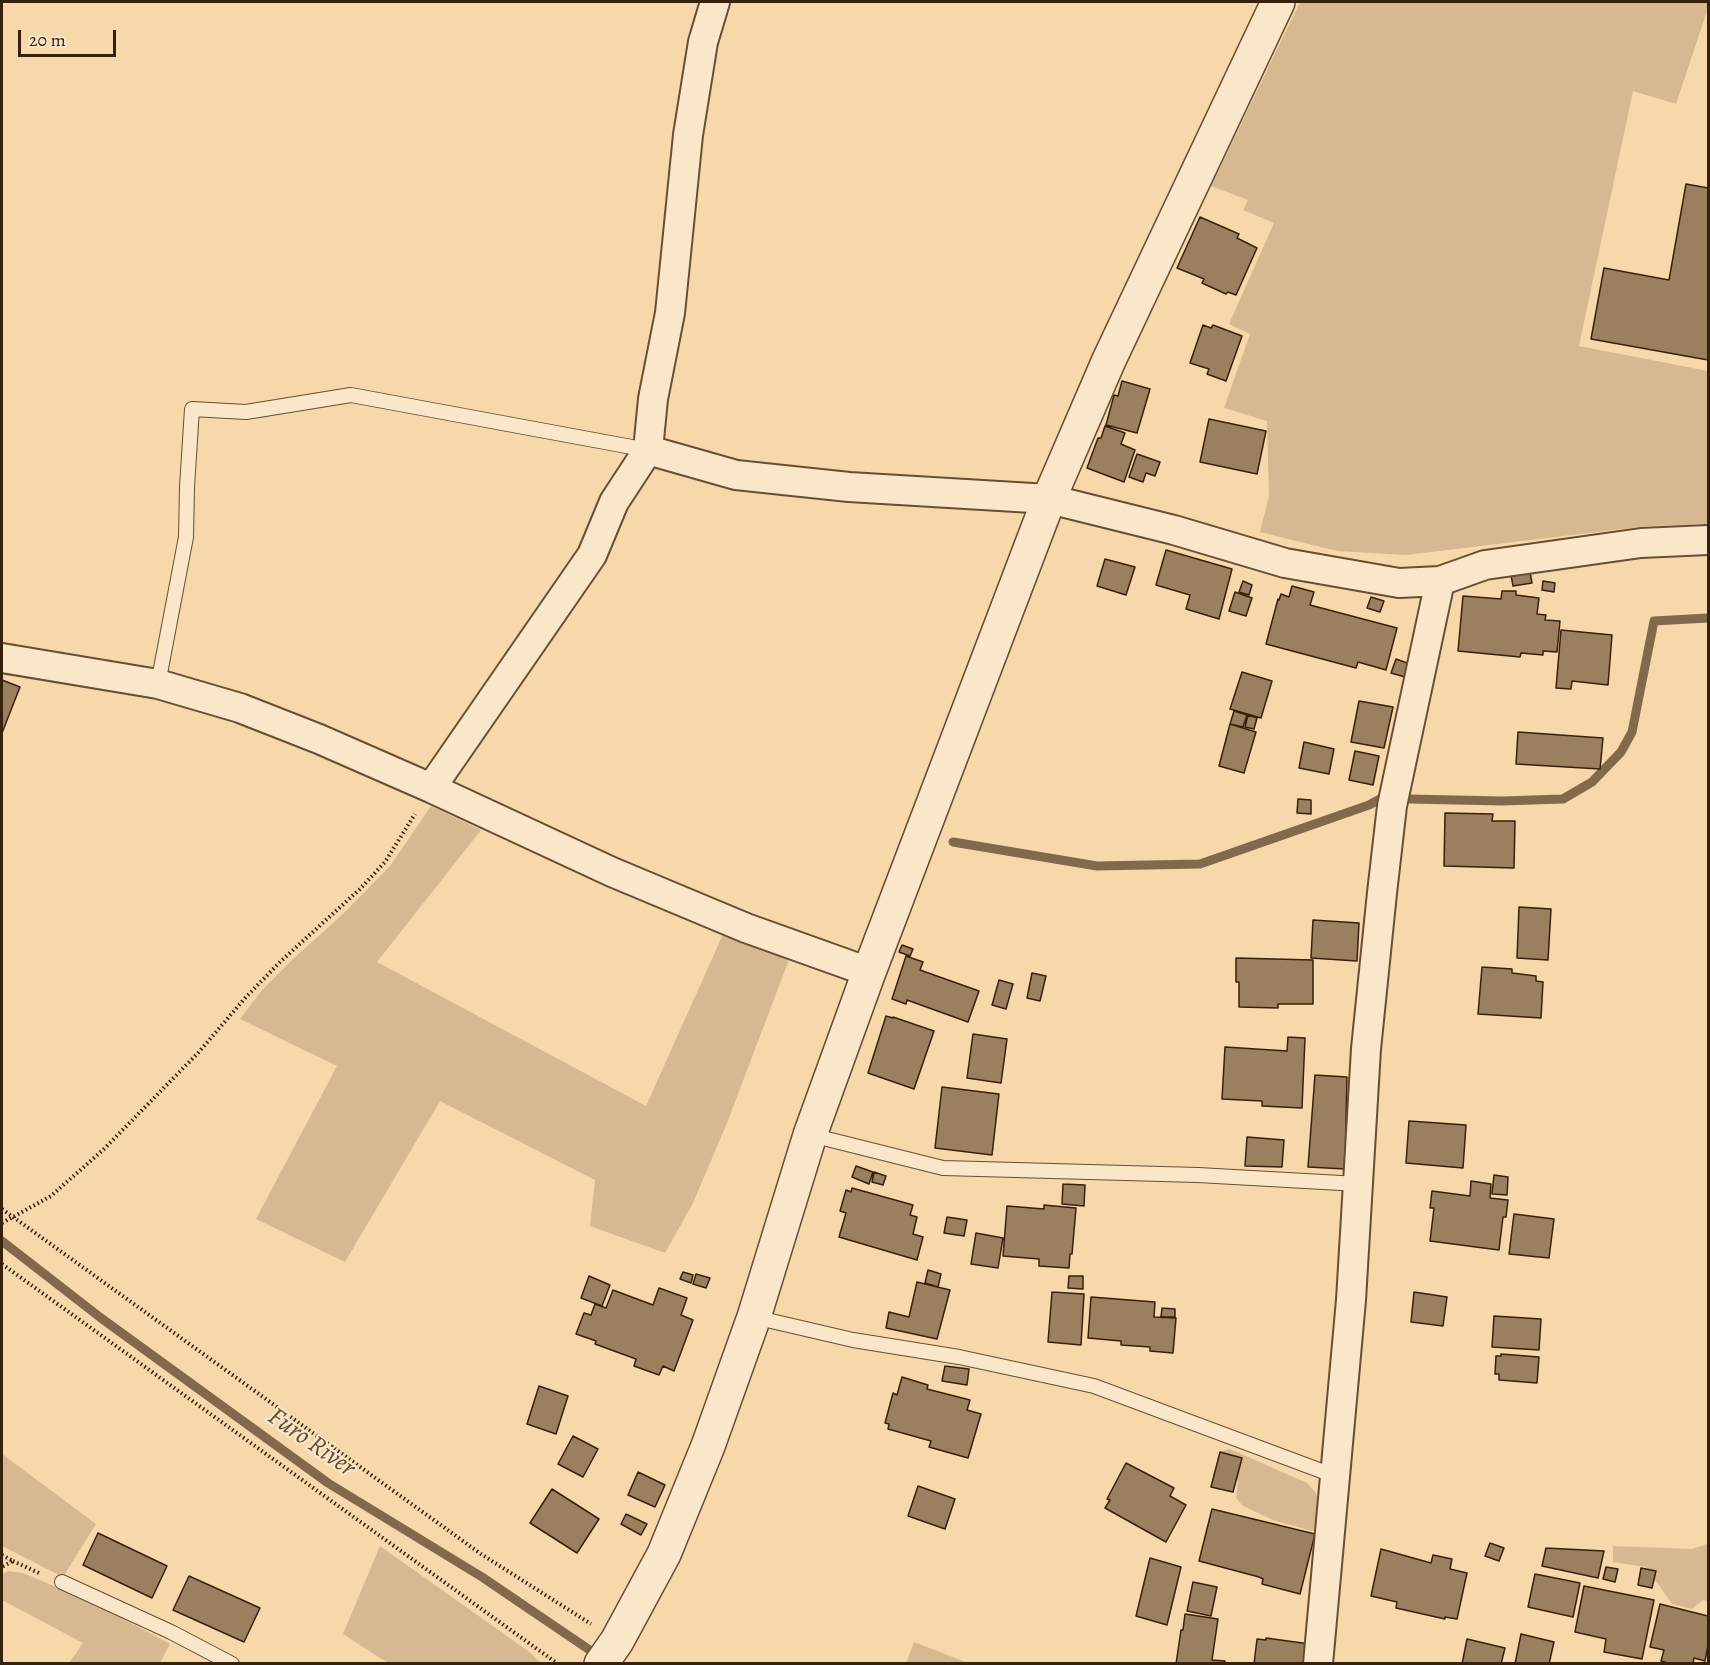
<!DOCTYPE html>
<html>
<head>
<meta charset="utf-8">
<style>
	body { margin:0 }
	#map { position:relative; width:1710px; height:1665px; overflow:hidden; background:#f7d8ab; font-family:Alegreya,serif }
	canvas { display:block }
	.frame { position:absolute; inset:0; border:3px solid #37200c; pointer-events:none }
	.scale { position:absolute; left:18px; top:30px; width:98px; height:27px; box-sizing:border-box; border:3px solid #37200c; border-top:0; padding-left:8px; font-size:18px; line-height:21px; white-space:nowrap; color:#37200c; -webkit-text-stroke:4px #fae6c8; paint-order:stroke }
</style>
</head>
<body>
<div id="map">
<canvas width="1710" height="1665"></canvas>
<div class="frame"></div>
<div class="scale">20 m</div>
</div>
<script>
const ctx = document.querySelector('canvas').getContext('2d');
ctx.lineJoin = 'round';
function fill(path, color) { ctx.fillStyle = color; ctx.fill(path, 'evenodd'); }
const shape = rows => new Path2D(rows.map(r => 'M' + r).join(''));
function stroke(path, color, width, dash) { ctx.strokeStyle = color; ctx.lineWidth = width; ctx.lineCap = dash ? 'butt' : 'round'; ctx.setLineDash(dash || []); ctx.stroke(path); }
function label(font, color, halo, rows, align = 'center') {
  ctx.font = font + ' Alegreya,serif'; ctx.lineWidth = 4.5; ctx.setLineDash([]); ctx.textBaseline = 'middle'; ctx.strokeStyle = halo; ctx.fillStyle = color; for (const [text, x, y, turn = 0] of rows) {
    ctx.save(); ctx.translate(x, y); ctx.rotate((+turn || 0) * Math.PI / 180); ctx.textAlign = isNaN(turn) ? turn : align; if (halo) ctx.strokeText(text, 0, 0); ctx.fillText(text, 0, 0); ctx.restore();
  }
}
fill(shape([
	[1300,2,1708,2,1708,8,1676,104,1633,91,1579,346,1708,371,1708,524,1647,526,1406,555,1337,551,1260,532,1269,496,1267,421,1224,408,1250,334,1229,324,1274,223,1243,210,1248,200,1211,186],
	[431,806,481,830,377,962,646,1106,724,932,790,957,727,1123,693,1203,665,1253,590,1226,595,1180,440,1101,345,1262,256,1219,337,1066,240,1019,263,989,292,960,343,914,390,866],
	[1230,1449,1307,1483,1316,1493,1323,1508,1320,1527,1312,1531,1273,1520,1243,1506,1236,1498,1238,1481,1226,1473,1221,1464,1222,1451],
	[2,1454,96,1524,63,1577,2,1546],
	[1708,1544,1708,1602,1703,1600,1692,1609,1672,1604,1646,1567,1613,1562,1613,1546,1692,1549],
	[380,1546,528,1651,541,1663,388,1663,343,1634],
	[8,1571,23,1573,92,1602,170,1644,160,1663,69,1663,83,1643,2,1600,2,1575],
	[914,1642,968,1663,906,1663]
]), '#d6b990');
stroke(shape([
	[1409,799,1502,801,1563,799,1592,782,1621,752,1632,732,1654,621,1708,618],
	[953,842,1097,866,1200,864,1369,805,1380,799],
	[2,1241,101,1318,328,1483,482,1577,600,1657]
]), '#83694b', 9);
const building = shape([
	[1686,184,1708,188,1708,360,1591,339,1604,268,1669,280,1686,184],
	[1200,217,1239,234,1237,238,1257,248,1236,295,1228,292,1226,294,1202,283,1204,279,1177,268,1200,217],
	[1203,325,1211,328,1213,325,1242,336,1226,381,1207,374,1209,369,1190,363,1203,325],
	[1122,381,1150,389,1137,433,1106,425,1114,395,1118,396,1122,381],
	[1209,419,1266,431,1257,474,1200,462,1209,419],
	[1105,426,1125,433,1121,444,1135,450,1124,482,1087,468,1098,438,1101,438,1105,426],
	[1137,454,1160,462,1155,476,1146,473,1143,482,1129,477,1137,454],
	[1166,550,1232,569,1219,619,1186,609,1190,595,1156,585,1166,550],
	[1105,559,1135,567,1126,595,1097,586,1105,559],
	[1530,572,1532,583,1513,586,1511,575,1530,572],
	[1243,581,1252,585,1249,595,1239,592,1243,581],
	[1543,581,1555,583,1554,592,1542,590,1543,581],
	[1292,586,1314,592,1310,605,1397,628,1386,670,1358,662,1356,668,1266,644,1278,599,1279,600,1281,594,1289,597,1292,586],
	[1502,591,1516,591,1516,595,1539,598,1537,614,1546,615,1545,620,1560,621,1557,652,1543,651,1543,655,1521,653,1520,657,1458,651,1463,596,1501,599,1502,591],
	[1235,592,1252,598,1246,616,1229,611,1235,592],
	[1371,597,1384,601,1380,612,1367,608,1371,597],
	[1561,630,1612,635,1608,685,1572,681,1571,689,1556,688,1561,630],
	[1396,659,1410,664,1405,677,1391,673,1396,659],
	[1242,672,1272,681,1261,718,1230,709,1242,672],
	[2,680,20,687,2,733,2,680],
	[1359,701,1393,707,1384,748,1351,742,1359,701],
	[1234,711,1247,715,1243,727,1230,724,1234,711],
	[1248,715,1257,718,1254,729,1245,727,1248,715],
	[1230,724,1256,732,1244,773,1219,766,1230,724],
	[1518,732,1603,738,1600,769,1516,764,1518,732],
	[1304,742,1334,749,1329,774,1299,768,1304,742],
	[1355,751,1379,756,1373,785,1349,780,1355,751],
	[1298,799,1311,800,1311,814,1297,813,1298,799],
	[1445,813,1493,814,1492,821,1515,821,1514,868,1444,866,1445,813],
	[1519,907,1551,909,1548,960,1517,958,1519,907],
	[1313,920,1359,923,1357,961,1311,958,1313,920],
	[902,945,913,949,910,956,899,952,902,945],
	[906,956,923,962,920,970,979,991,968,1022,907,1000,906,1004,892,999,906,956],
	[1236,958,1313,960,1313,1004,1278,1004,1278,1008,1239,1007,1239,982,1236,982,1236,958],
	[1482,967,1512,969,1512,973,1536,976,1536,981,1543,982,1541,1018,1478,1014,1482,967],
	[1032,973,1046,976,1040,1001,1027,998,1032,973],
	[999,980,1013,984,1006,1009,992,1005,999,980],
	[886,1016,893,1018,893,1017,934,1031,914,1089,868,1073,886,1016],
	[973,1034,1007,1039,1001,1083,967,1078,973,1034],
	[1288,1037,1305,1038,1302,1108,1262,1106,1262,1101,1222,1099,1225,1047,1287,1051,1288,1037],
	[1315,1075,1347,1077,1345,1169,1308,1167,1315,1075],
	[942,1087,999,1094,992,1155,935,1148,942,1087],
	[1409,1121,1466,1125,1463,1168,1406,1163,1409,1121],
	[1247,1137,1284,1140,1282,1167,1245,1166,1247,1137],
	[856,1166,873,1172,869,1184,852,1177,856,1166],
	[874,1172,886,1176,883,1185,872,1182,874,1172],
	[1494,1175,1508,1177,1507,1195,1492,1194,1494,1175],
	[1471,1181,1491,1184,1490,1198,1508,1200,1506,1217,1503,1217,1499,1250,1430,1241,1434,1208,1430,1208,1432,1191,1470,1196,1471,1181],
	[1063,1184,1085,1185,1084,1206,1062,1204,1063,1184],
	[852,1188,913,1205,910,1215,917,1217,913,1234,923,1237,917,1260,839,1237,846,1213,840,1211,846,1190,851,1192,852,1188],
	[1044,1205,1076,1208,1072,1254,1070,1254,1069,1268,1039,1266,1039,1259,1003,1256,1007,1206,1044,1209,1044,1205],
	[1514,1214,1554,1219,1549,1258,1509,1254,1514,1214],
	[947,1217,967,1220,964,1236,944,1233,947,1217],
	[976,1233,1003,1238,998,1268,971,1264,976,1233],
	[928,1270,941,1274,938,1287,925,1283,928,1270],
	[683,1272,693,1275,691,1283,680,1279,683,1272],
	[696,1274,710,1278,706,1288,693,1284,696,1274],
	[589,1276,610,1285,602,1306,581,1298,589,1276],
	[1069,1276,1083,1276,1083,1289,1068,1288,1069,1276],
	[917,1282,950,1290,937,1339,886,1328,889,1312,909,1317,917,1282],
	[659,1288,687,1298,681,1315,693,1320,674,1371,663,1366,659,1375,634,1366,636,1359,595,1344,596,1341,576,1334,584,1313,591,1315,595,1304,606,1308,613,1290,653,1305,659,1288],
	[1052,1292,1084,1294,1081,1345,1048,1342,1052,1292],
	[1414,1292,1447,1297,1443,1326,1411,1322,1414,1292],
	[1091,1297,1155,1302,1154,1317,1176,1318,1173,1353,1150,1351,1150,1347,1121,1345,1121,1341,1088,1338,1091,1297],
	[1162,1308,1175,1309,1175,1317,1161,1317,1162,1308],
	[1494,1316,1541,1319,1539,1350,1492,1347,1494,1316],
	[1501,1354,1539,1357,1537,1383,1499,1380,1499,1374,1495,1374,1496,1356,1501,1356,1501,1354],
	[945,1366,969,1369,967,1385,942,1381,945,1366],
	[902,1377,928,1385,927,1389,970,1400,967,1410,981,1414,968,1458,929,1447,931,1441,888,1429,889,1424,885,1423,893,1393,897,1395,902,1377],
	[539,1386,568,1396,556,1434,527,1424,539,1386],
	[573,1436,598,1449,583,1477,558,1464,573,1436],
	[1220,1452,1242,1458,1233,1492,1211,1487,1220,1452],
	[1126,1463,1174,1488,1170,1496,1186,1505,1166,1542,1105,1508,1110,1500,1107,1499,1126,1463],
	[638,1472,665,1485,655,1507,628,1495,638,1472],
	[918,1486,955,1499,945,1529,908,1516,918,1486],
	[552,1489,599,1519,577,1553,530,1523,552,1489],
	[1212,1509,1315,1534,1300,1594,1262,1584,1263,1579,1259,1577,1199,1561,1212,1509],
	[626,1514,647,1524,641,1535,621,1524,626,1514],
	[98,1533,167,1566,152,1598,83,1565,98,1533],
	[1490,1543,1504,1548,1499,1561,1485,1556,1490,1543],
	[1546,1548,1604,1551,1598,1578,1542,1566,1546,1548],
	[1381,1549,1431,1563,1433,1555,1452,1559,1450,1569,1467,1573,1457,1619,1445,1617,1445,1619,1396,1608,1397,1602,1371,1596,1381,1549],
	[1150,1558,1181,1567,1167,1625,1136,1616,1150,1558],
	[1606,1567,1618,1569,1615,1582,1603,1579,1606,1567],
	[1641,1568,1656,1571,1652,1588,1638,1585,1641,1568],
	[1535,1574,1580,1583,1573,1617,1528,1607,1535,1574],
	[189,1576,260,1608,244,1642,173,1610,189,1576],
	[1193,1582,1217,1587,1211,1616,1187,1611,1193,1582],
	[1584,1586,1654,1600,1642,1659,1604,1652,1606,1639,1575,1632,1584,1586],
	[1660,1604,1708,1616,1708,1645,1705,1661,1694,1658,1693,1664,1671,1664,1661,1661,1664,1650,1650,1647,1660,1604],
	[1185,1614,1218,1619,1212,1660,1225,1661,1224,1664,1176,1664,1181,1630,1183,1630,1185,1614],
	[1521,1634,1554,1642,1549,1664,1515,1664,1521,1634],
	[1266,1638,1310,1644,1308,1664,1254,1664,1257,1639,1266,1640,1266,1638],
	[1467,1639,1505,1648,1501,1664,1462,1664,1467,1639]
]);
fill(building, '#9b805f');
stroke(building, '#37200c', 1.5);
const service = shape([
	[158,684,186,537,187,487,192,409,246,412,351,395,648,450],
	[811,1135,943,1168,1198,1175,1359,1184],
	[754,1317,853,1340,959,1357,1094,1386,1335,1476],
	[62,1582,171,1632,232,1664]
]);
const minor = shape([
	[648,450,736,475,849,487,1049,499,1174,530,1285,563,1399,583,1440,581,1485,565,1641,543,1708,540],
	[2,658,158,684,240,708,319,739,431,788,612,872,746,928,869,972],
	[431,788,592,555,614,502,648,450,653,399,670,313,688,135,703,42,715,2],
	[1318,1664,1351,1300,1366,1049,1382,893,1392,806,1440,581]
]);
const tertiary = shape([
	[601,1664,617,1641,664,1554,708,1446,754,1317,810,1135,869,972,1049,499,1109,360,1278,2]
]);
stroke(service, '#674e34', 16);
stroke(minor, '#674e34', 32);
stroke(tertiary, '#674e34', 36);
stroke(shape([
	[2,1209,481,1554,591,1624],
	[2,1223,51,1196,104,1149,198,1053,246,997,281,961,360,889,385,862,415,814],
	[2,1264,558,1664],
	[2,1555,13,1561,2,1567],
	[13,1561,41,1574]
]), '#37200c', 4, [1.5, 3]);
stroke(service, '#fae6c8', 14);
stroke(minor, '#fae6c8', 28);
stroke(tertiary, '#fae6c8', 33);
label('italic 26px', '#634a31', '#fae6c8', [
	["Furo River",311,1443,35]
]);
</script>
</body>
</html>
